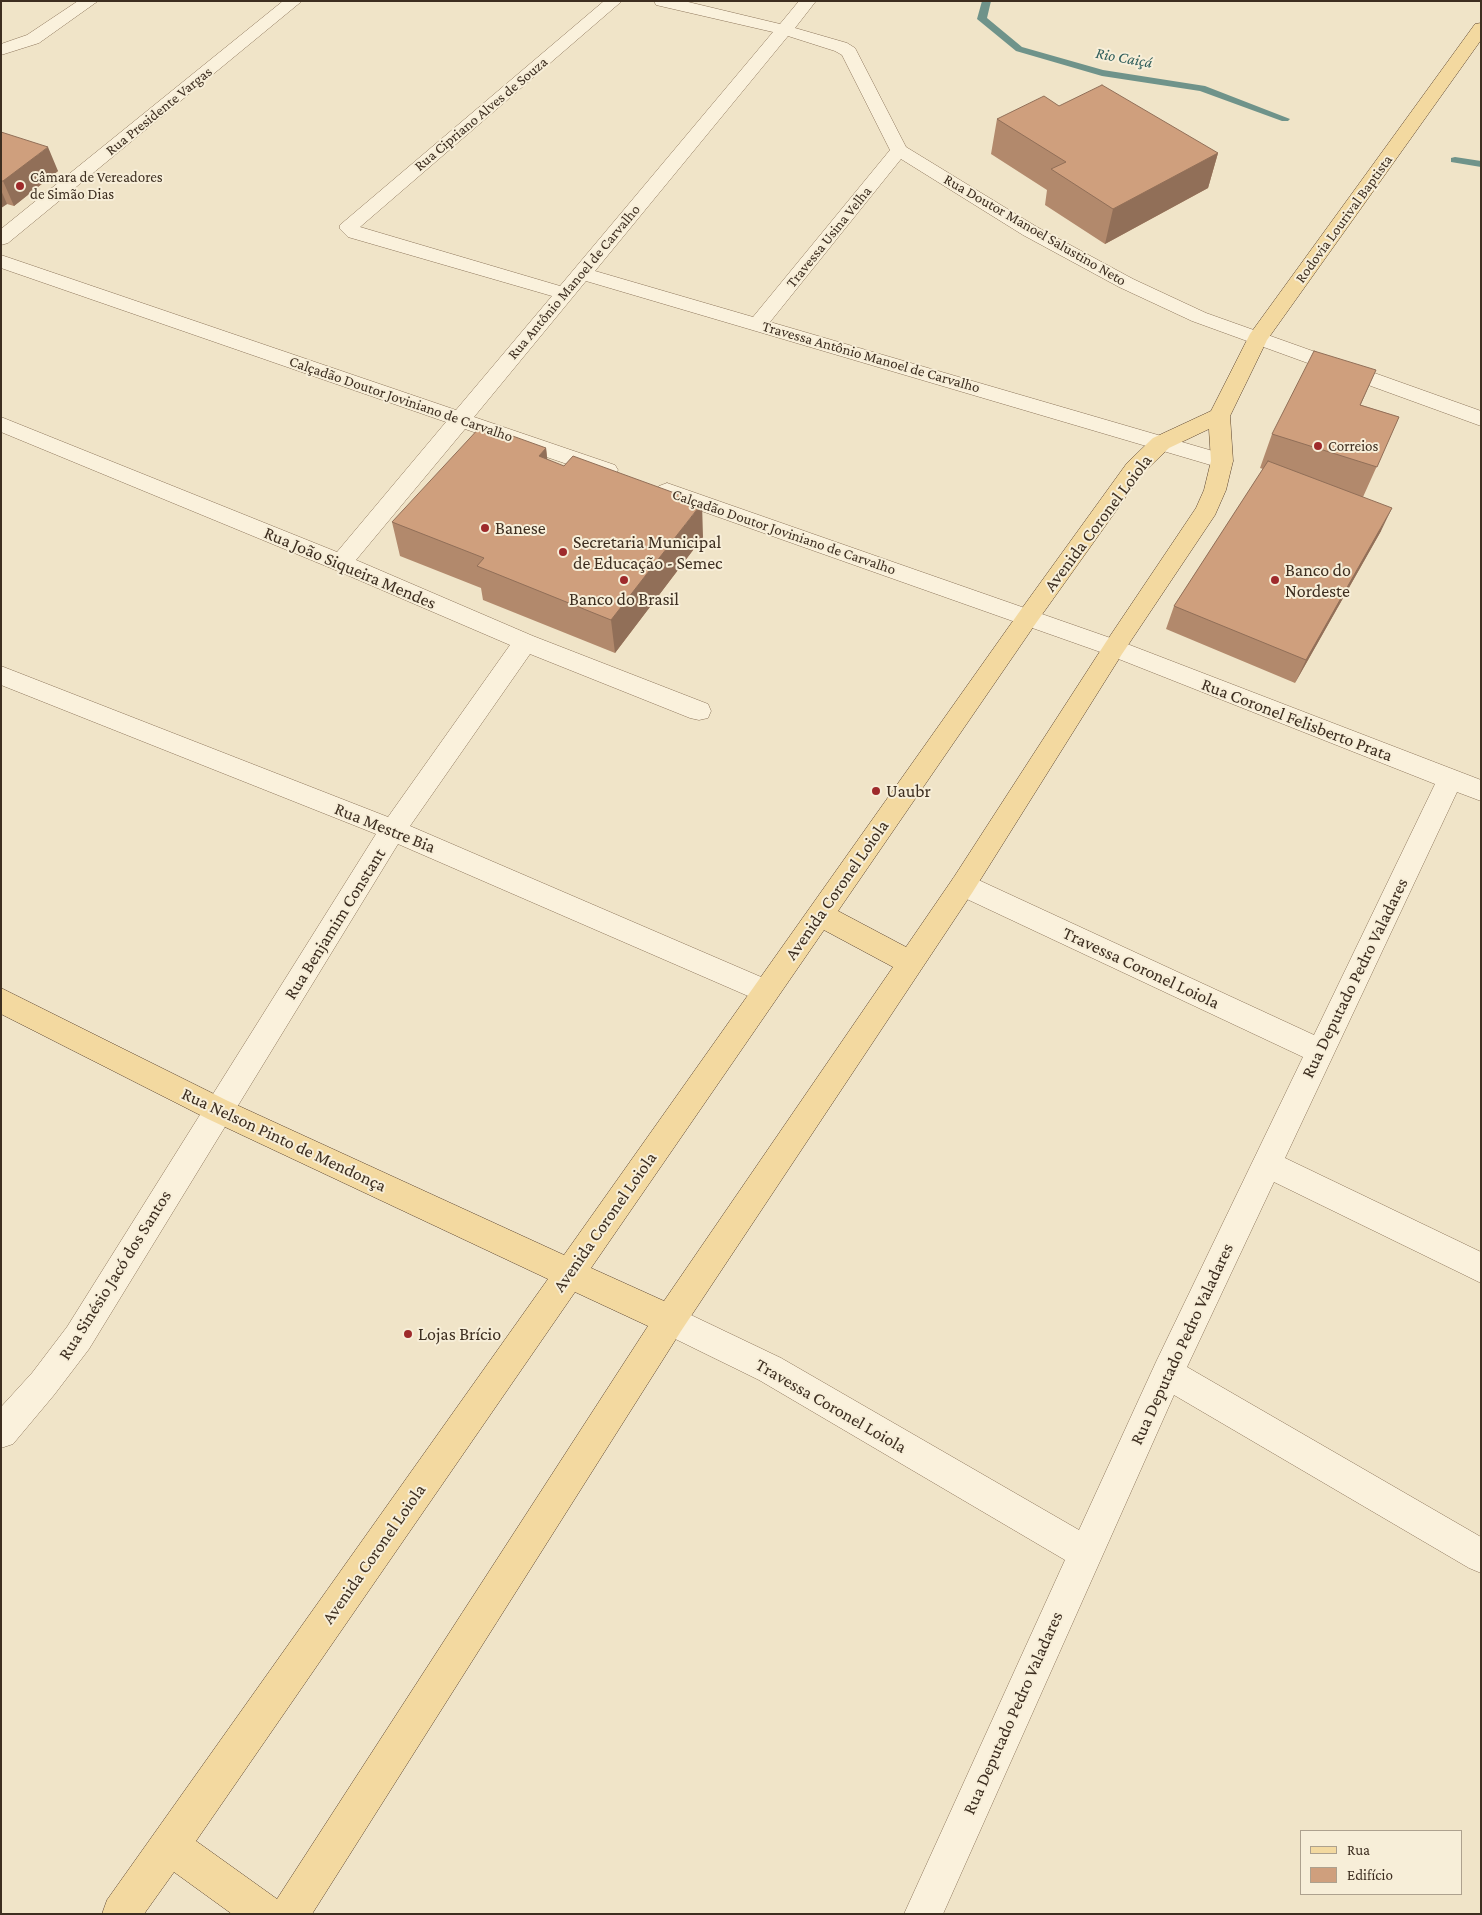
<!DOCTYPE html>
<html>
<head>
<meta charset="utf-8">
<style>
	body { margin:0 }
	#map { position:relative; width:1482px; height:1915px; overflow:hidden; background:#f0e4c8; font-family:"Crimson Pro",serif }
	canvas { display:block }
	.frame { position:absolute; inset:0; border:2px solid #3d2e20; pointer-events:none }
	.legend { position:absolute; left:1300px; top:1830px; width:162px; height:65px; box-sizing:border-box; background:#f7eed8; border:1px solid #ada18e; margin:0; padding:6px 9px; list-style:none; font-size:15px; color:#3d2e20 }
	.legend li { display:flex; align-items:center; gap:10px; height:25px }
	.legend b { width:25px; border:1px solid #ada18e }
</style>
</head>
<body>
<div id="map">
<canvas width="1482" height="1915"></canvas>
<div class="frame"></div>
<ul class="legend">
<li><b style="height:6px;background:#f3d9a0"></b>Rua</li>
<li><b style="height:14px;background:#cf9f7d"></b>Edifício</li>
</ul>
</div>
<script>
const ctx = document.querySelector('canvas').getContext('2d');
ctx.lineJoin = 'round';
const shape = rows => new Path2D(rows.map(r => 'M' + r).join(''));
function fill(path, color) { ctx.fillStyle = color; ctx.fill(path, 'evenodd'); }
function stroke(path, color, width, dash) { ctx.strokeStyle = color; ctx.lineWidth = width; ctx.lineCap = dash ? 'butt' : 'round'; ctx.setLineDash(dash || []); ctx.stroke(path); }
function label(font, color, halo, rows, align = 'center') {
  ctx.font = font + ' "Crimson Pro",serif'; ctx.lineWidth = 4; ctx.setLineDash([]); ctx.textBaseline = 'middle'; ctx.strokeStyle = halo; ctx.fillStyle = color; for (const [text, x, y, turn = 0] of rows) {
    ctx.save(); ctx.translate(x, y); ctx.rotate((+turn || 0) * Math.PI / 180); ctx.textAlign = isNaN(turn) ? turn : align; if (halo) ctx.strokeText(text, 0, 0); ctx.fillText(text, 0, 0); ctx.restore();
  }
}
fill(shape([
	[982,1,991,1,987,18,1022,47,1103,70,1205,86,1290,119,1288,121,1282,121,1200,91,1102,76,1016,51,977,19,982,1],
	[1455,157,1481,161,1481,167,1451,162,1451,158,1455,157]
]), '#6f938a');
const minor = shape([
	[78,1,98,1,39,43,1,55,1,44,27,35,78,1],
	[283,1,302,1,8,243,1,245,1,229,283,1],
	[604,1,622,1,360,227,560,286,773,32,656,5,654,1,684,1,780,24,799,1,816,1,795,28,847,43,855,48,906,147,1037,227,1133,279,1206,313,1481,411,1481,426,1192,321,1119,287,1023,235,901,159,770,322,1230,456,1233,461,1230,466,1222,468,1214,466,586,281,474,417,615,465,618,470,615,475,607,477,599,475,465,429,356,560,533,636,708,704,711,711,708,718,699,720,690,718,530,654,410,826,775,983,779,991,775,999,765,1003,755,999,398,844,89,1349,54,1395,13,1444,1,1448,1,1407,32,1373,67,1327,376,834,1,685,1,666,388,817,510,645,333,569,1,432,1,417,337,552,446,422,1,268,1,255,456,410,552,296,348,237,340,229,340,225,604,1],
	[788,36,835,51,842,55,890,150,753,317,595,271,788,36],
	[667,483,1122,642,1481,780,1481,801,1457,792,1285,1158,1481,1252,1481,1283,1274,1182,1187,1367,1481,1537,1481,1573,1469,1568,1174,1395,943,1914,904,1914,1065,1560,759,1380,659,1331,654,1320,659,1309,670,1305,781,1358,1079,1530,1156,1362,1303,1057,954,893,950,885,954,877,963,874,972,877,1314,1035,1435,784,1106,654,659,496,656,491,659,486,667,483]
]);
const major = shape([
	[1481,23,1481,40,1267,340,1230,416,1233,461,1226,490,1215,515,1122,654,972,893,681,1331,312,1914,232,1914,174,1872,144,1914,102,1914,107,1900,548,1279,208,1119,1,1014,1,988,228,1101,564,1255,1020,611,1127,463,1153,438,1211,411,1250,334,1475,24,1481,23],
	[1209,429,1211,461,1204,490,1196,508,1106,642,954,877,906,947,838,911,1036,623,1143,473,1169,448,1209,429],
	[824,930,893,967,664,1301,591,1268,824,930],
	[575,1292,648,1326,277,1899,196,1841,575,1292]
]);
stroke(minor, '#8d765c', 1);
stroke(major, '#5b4430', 1);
fill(minor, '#faf1dc');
fill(major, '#f3d9a0');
fill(shape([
	[1059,106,1218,153,1208,188,1105,244,1045,205,1047,190,991,154,997,119],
	[1,132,58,171,14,206,7,204,1,208],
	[1361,405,1399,417,1363,497,1381,531,1295,683,1166,629,1174,606,1263,469,1260,468,1272,434],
	[546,448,547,459,703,537,615,653,483,600,481,588,400,556,392,522]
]), '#b2896c');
fill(shape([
	[48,147,58,171,14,206,3,181],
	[1218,153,1208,188,1105,244,1113,209],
	[1,190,7,204,1,208],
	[1376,370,1361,404,1345,440,1360,405],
	[546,448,550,483,539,456],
	[702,503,703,537,615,653,611,620],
	[1392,508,1381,531,1295,683,1306,660]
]), '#916f58');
const building = shape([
	[1102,85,1218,153,1113,209,1051,169,1066,162,997,119,1044,96,1059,106,1102,85],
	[1,132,48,147,3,181,1,181,1,132],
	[1314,351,1376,370,1360,405,1399,417,1377,467,1272,434,1314,351],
	[482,425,546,448,539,456,564,466,573,456,702,503,611,620,477,566,484,558,392,522,482,425],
	[1268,461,1392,508,1306,660,1174,606,1268,461]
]);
fill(building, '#cf9f7d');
stroke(building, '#916f58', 1);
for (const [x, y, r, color] of [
	[20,186,5,"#9e2a2b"],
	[1318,446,5,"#9e2a2b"],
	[485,528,5,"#9e2a2b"],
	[563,552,5,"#9e2a2b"],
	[624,580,5,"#9e2a2b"],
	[1275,580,5,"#9e2a2b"],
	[876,791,5,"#9e2a2b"],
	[408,1334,5,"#9e2a2b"]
]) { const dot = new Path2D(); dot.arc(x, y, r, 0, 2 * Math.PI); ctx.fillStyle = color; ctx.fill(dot); stroke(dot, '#f7eed8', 2); }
label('15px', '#3d2e20', '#f7eed8', [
	["Rua Presidente Vargas",159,111,-39],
	["Rua Cipriano Alves de Souza",481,114,-40],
	["Rodovia Lourival Baptista",1344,219,-54],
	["Rua Doutor Manoel Salustino Neto",1035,230,30],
	["Travessa Usina Velha",829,237,-51],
	["Rua Antônio Manoel de Carvalho",574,282,-50],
	["Travessa Antônio Manoel de Carvalho",871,357,16],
	["Calçadão Doutor Joviniano de Carvalho",401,399,19],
	["Calçadão Doutor Joviniano de Carvalho",784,532,19]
]);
label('15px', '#3d2e20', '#f7eed8', [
	["Câmara de Vereadores",30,177],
	["de Simão Dias",30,194],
	["Correios",1328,446]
], 'left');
label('italic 16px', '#2f5d5a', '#f7eed8', [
	["Rio Caiçá",1124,58,10]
]);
label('18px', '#3d2e20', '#f7eed8', [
	["Avenida Coronel Loiola",1098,523,-53],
	["Rua João Siqueira Mendes",350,568,23],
	["Rua Coronel Felisberto Prata",1297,720,21],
	["Rua Mestre Bia",385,828,22],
	["Avenida Coronel Loiola",837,890,-55],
	["Rua Benjamim Constant",335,924,-58],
	["Travessa Coronel Loiola",1141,968,25],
	["Rua Deputado Pedro Valadares",1355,978,-64],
	["Rua Nelson Pinto de Mendonça",284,1140,25],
	["Avenida Coronel Loiola",605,1222,-55],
	["Rua Sinésio Jacó dos Santos",115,1275,-58],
	["Rua Deputado Pedro Valadares",1182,1344,-65],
	["Travessa Coronel Loiola",831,1406,30],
	["Avenida Coronel Loiola",374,1554,-55],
	["Rua Deputado Pedro Valadares",1013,1713,-66]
]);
label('18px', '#3d2e20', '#f7eed8', [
	["Banese",495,528],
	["Secretaria Municipal",573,542],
	["de Educação - Semec",573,563],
	["Banco do",1285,570],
	["Nordeste",1285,591],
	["Banco do Brasil",624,599,"center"],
	["Uaubr",886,791],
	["Lojas Brício",418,1334]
], 'left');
</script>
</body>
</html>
